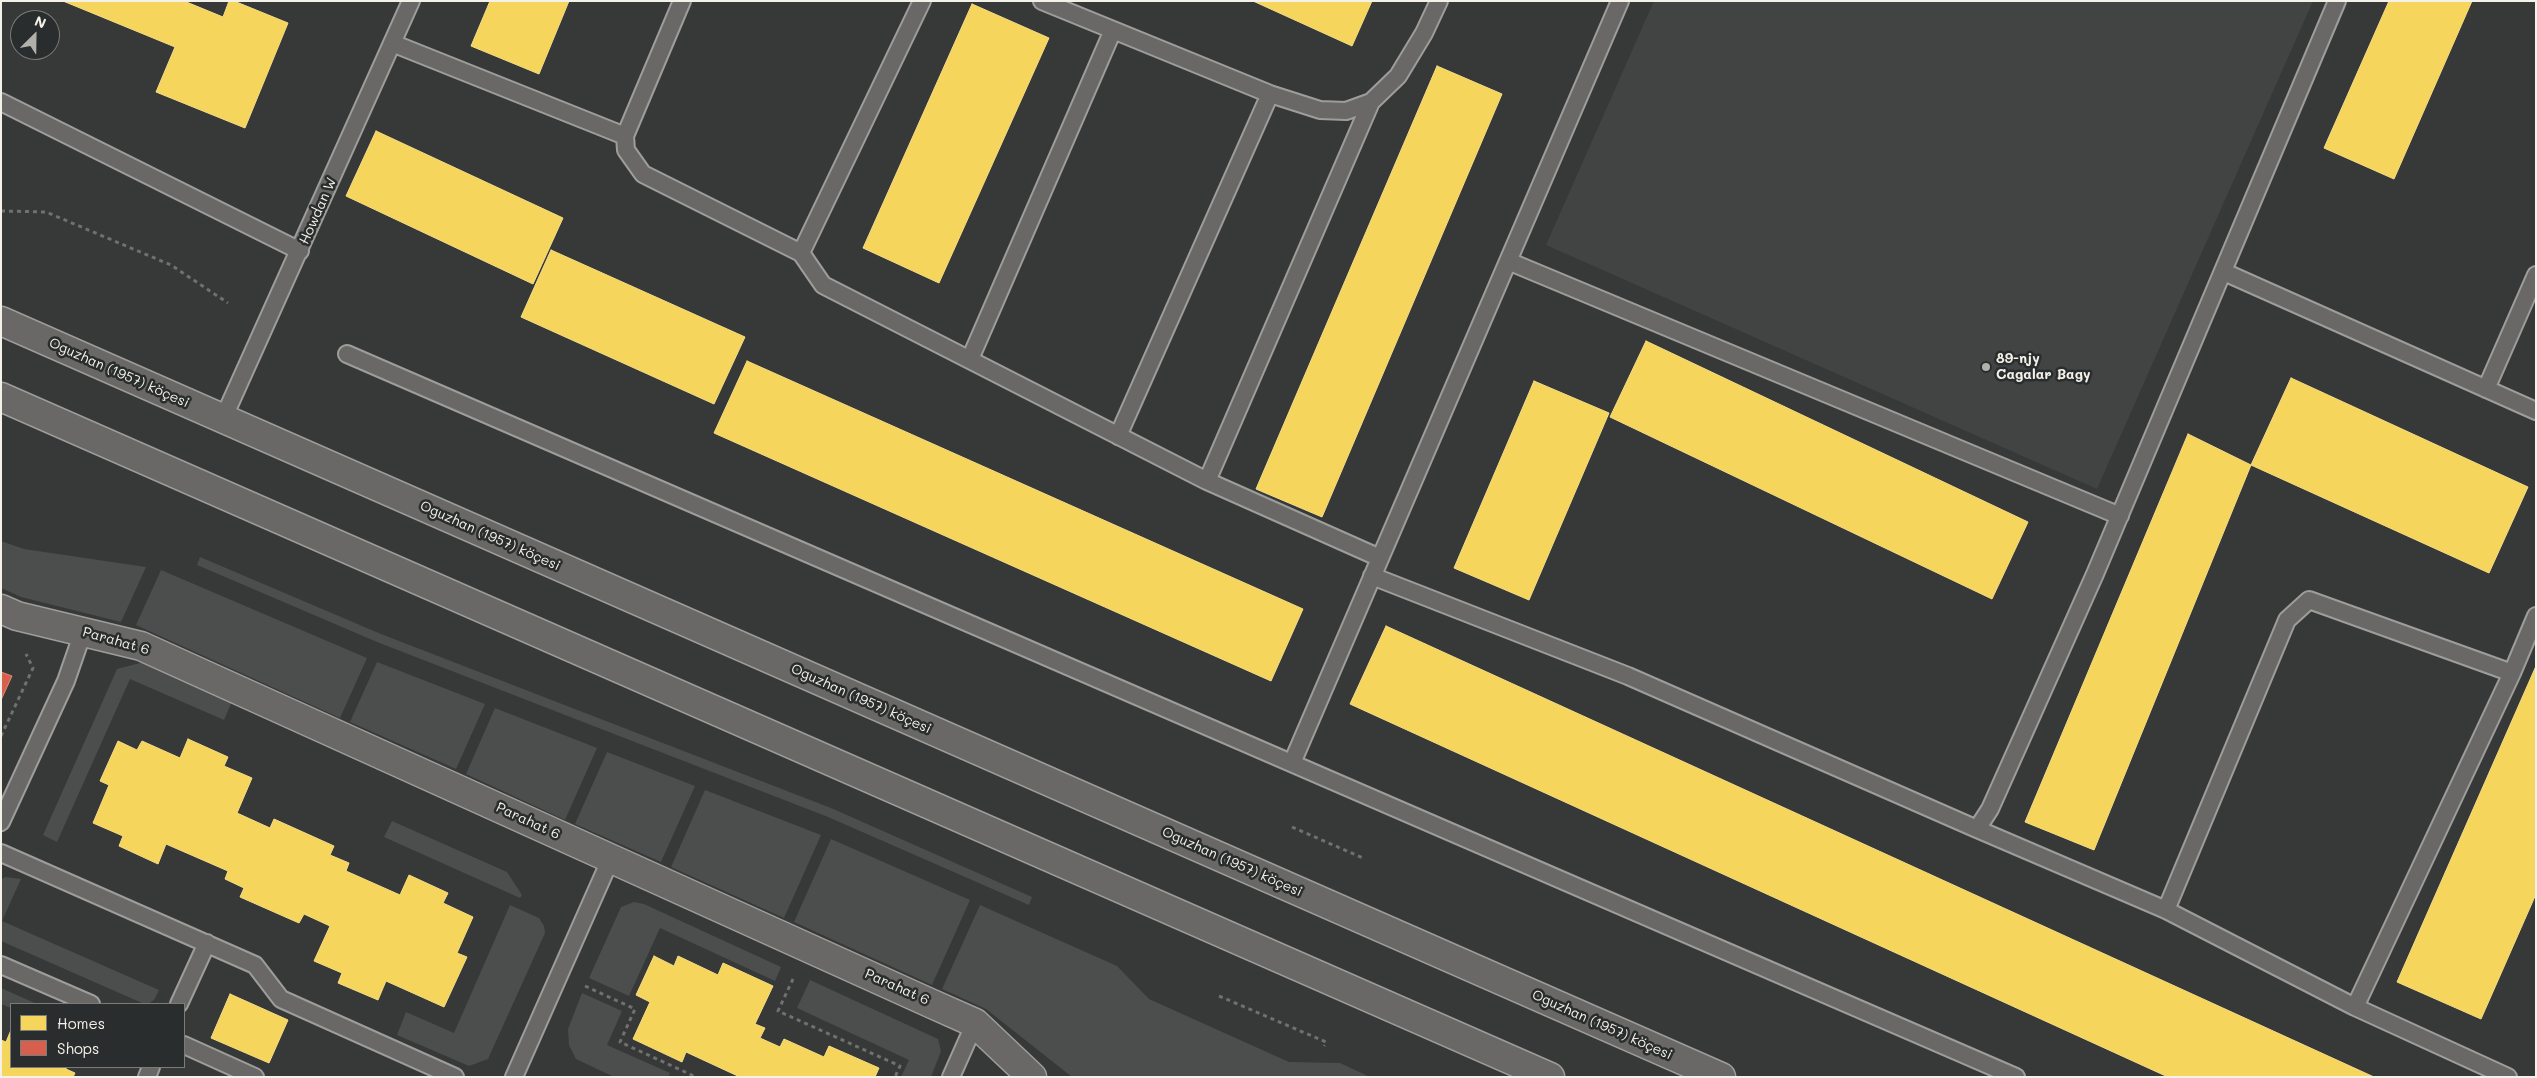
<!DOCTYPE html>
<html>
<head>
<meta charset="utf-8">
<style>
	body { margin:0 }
	#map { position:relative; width:2537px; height:1078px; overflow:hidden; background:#373838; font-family:Mali,sans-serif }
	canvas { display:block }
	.frame { position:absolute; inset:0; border:2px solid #f4f1e8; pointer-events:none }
	.legend { position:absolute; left:10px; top:1003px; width:175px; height:65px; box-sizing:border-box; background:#2a2d2e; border:1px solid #7b7b78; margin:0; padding:6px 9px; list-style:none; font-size:15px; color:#f4f1e8 }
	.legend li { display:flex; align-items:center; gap:10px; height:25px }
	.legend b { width:25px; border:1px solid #7b7b78 }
	.north { position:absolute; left:10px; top:10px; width:50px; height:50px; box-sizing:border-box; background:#2a2d2e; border:1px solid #7b7b78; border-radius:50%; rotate:23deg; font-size:14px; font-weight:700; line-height:20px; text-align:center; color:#f4f1e8 }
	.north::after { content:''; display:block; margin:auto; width:18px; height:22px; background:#b2b0aa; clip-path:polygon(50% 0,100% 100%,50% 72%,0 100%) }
</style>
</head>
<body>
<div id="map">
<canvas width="2537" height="1078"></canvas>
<div class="frame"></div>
<ul class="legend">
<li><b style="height:14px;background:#f6d55c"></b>Homes</li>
<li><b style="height:14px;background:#d6604d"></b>Shops</li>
</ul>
<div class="north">N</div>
</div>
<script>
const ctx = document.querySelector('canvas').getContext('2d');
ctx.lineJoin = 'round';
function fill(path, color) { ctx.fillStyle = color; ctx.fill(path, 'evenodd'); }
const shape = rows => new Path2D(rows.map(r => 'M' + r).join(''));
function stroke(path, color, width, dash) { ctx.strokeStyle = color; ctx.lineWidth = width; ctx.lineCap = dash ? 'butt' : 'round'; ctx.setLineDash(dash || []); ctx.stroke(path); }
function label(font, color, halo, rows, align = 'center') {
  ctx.font = font + ' Mali,sans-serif'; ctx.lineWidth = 5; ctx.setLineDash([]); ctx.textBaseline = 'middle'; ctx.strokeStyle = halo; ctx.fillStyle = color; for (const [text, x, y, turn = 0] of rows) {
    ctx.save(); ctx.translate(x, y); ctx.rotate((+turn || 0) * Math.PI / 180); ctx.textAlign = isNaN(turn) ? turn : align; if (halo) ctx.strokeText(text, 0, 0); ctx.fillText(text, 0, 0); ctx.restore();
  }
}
fill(shape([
	[1654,1,2313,1,2097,489,1546,245]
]), '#414443');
fill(shape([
	[1,541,24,549,146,567,121,622,21,597,1,588],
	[200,557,381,634,831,808,1032,897,1029,905,828,817,377,642,197,565],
	[161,570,367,658,340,718,136,625],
	[144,662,232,701,224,720,130,679,57,842,43,835,117,669],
	[377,662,485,704,456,769,350,722],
	[495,708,597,748,565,820,466,774],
	[607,752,695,786,661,862,575,824],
	[705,790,821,835,784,918,671,867],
	[392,821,507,872,522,895,520,898,384,837],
	[831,839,970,900,932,985,794,922],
	[5,877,21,879,2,921,159,990,154,1000,148,1004,142,1003,1,941,1,880],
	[634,902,644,904,781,967,775,981,660,928,629,996,589,978,621,907],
	[510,905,539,918,544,926,545,933,488,1059,469,1066,397,1035,406,1012,454,1033],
	[980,905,1117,966,1149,999,1289,1062,1340,1063,1370,1077,1072,1077,986,1009,942,989],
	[810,980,938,1039,941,1051,931,1077,901,1077,909,1060,797,1008],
	[1,988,37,1004,11,1004,11,1008,1,1004],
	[582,993,622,1011,607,1045,670,1073,668,1077,614,1077,576,1059,569,1045,568,1029]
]), '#4b4e4c');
const homes = shape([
	[63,1,184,1,223,17,229,1,234,1,288,23,245,128,156,92,175,47,63,1],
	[490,1,569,1,539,74,471,46,490,1],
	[1253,1,1372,1,1352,46,1253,1],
	[2389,1,2472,1,2394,179,2324,148,2389,1],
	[972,4,1049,38,939,283,863,248,972,4],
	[1437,66,1502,94,1322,517,1256,489,1437,66],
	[376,131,563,218,533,284,346,196,376,131],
	[551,250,745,337,714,404,521,317,551,250],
	[1646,341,2028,522,1992,599,1610,417,1646,341],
	[747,361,1303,609,1271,681,714,433,747,361],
	[2291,378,2528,487,2489,573,2251,465,2291,378],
	[1534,381,1609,413,1529,600,1454,568,1534,381],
	[2188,434,2251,465,2094,850,2025,822,2188,434],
	[1386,626,2374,1077,2168,1077,1350,704,1386,626],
	[2536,666,2536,894,2481,1019,2397,982,2536,666],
	[188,739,228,757,224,766,252,778,237,813,270,828,274,819,334,846,330,855,349,863,346,871,400,895,409,875,448,893,443,903,473,917,457,953,467,957,444,1007,386,981,378,1000,338,983,342,973,314,961,330,926,304,914,299,923,240,897,244,888,225,879,228,871,166,844,158,864,119,846,123,836,93,823,109,785,100,781,118,741,137,750,142,741,180,758,188,739],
	[654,956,674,966,678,956,718,975,723,963,773,986,755,1024,765,1028,760,1038,780,1047,784,1039,824,1057,829,1046,879,1068,875,1077,740,1077,686,1052,682,1062,633,1039,650,1002,636,995,654,956],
	[230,994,288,1020,269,1063,211,1038,230,994],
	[11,1030,11,1067,66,1067,66,1069,75,1073,73,1077,1,1077,1,1040,6,1042,11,1030]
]);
fill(homes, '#f6d55c');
stroke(homes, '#f5dd86', 1);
const shops = shape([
	[1,672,12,676,1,700,1,672]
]);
fill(shops, '#d6604d');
stroke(shops, '#df8c7c', 1);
const service = shape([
	[682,1,625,136,626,150,643,174,801,253,823,285,1207,481,1380,558],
	[1042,1,1270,94,1320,110,1346,111,1371,102,1398,76,1424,33,1439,1],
	[392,43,625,136],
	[1,102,300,251],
	[801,253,922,1],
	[1508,261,2120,516],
	[2224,272,2536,411],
	[347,354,2016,1077],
	[970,359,1113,30],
	[2486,389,2536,275],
	[223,419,411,1],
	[1118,436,1270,94],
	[1207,481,1371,102],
	[1372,576,1628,676,1977,829,1990,809,2095,574,2337,1],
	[1292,763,1620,1],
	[1,822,66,681,83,632],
	[1977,829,2166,910,2355,1007,2508,1077],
	[1,853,255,965,281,999,455,1077],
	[2166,910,2287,620,2309,600,2512,673],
	[1,965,91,1004],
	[179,1004,207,943],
	[2355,1007,2512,673,2536,616],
	[184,1045,255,1077],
	[147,1077,151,1067],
	[514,1077,611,858],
	[951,1077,975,1023]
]);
const minor = shape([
	[1,609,17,616,141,646,930,1003,975,1023,1032,1077]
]);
const secondary = shape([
	[1,321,1721,1077],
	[1,397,1550,1077]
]);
stroke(service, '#9d9d9b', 20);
stroke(minor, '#9d9d9b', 31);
stroke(secondary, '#9d9d9b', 31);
stroke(shape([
	[1,211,46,212,171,265,228,303],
	[1,736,33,668,26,654],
	[1292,827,1363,858],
	[793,979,778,1011,900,1066,895,1077],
	[585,986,635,1009,620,1042,696,1077],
	[1219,996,1326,1042,1324,1046]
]), '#70706f', 3, [4, 4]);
stroke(service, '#696866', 16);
stroke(minor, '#696866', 28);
stroke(secondary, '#696866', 28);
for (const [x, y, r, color] of [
	[1986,367,5,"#b2b0aa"]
]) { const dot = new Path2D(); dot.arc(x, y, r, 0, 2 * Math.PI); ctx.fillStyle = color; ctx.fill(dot); stroke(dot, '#2a2d2e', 2); }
label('14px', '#f4f1e8', '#2a2d2e', [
	["Howdan W",318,211,-66],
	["Oguzhan (1957) köçesi",119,373,24],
	["Oguzhan (1957) köçesi",490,536,24],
	["Parahat 6",116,641,16],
	["Oguzhan (1957) köçesi",861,699,24],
	["Parahat 6",528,821,25],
	["Oguzhan (1957) köçesi",1232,862,24],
	["Parahat 6",897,987,24],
	["Oguzhan (1957) köçesi",1602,1025,24]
]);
label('bold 14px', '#f4f1e8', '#2a2d2e', [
	["89-njy",1996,359],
	["Cagalar Bagy",1996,375]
], 'left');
</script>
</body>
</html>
